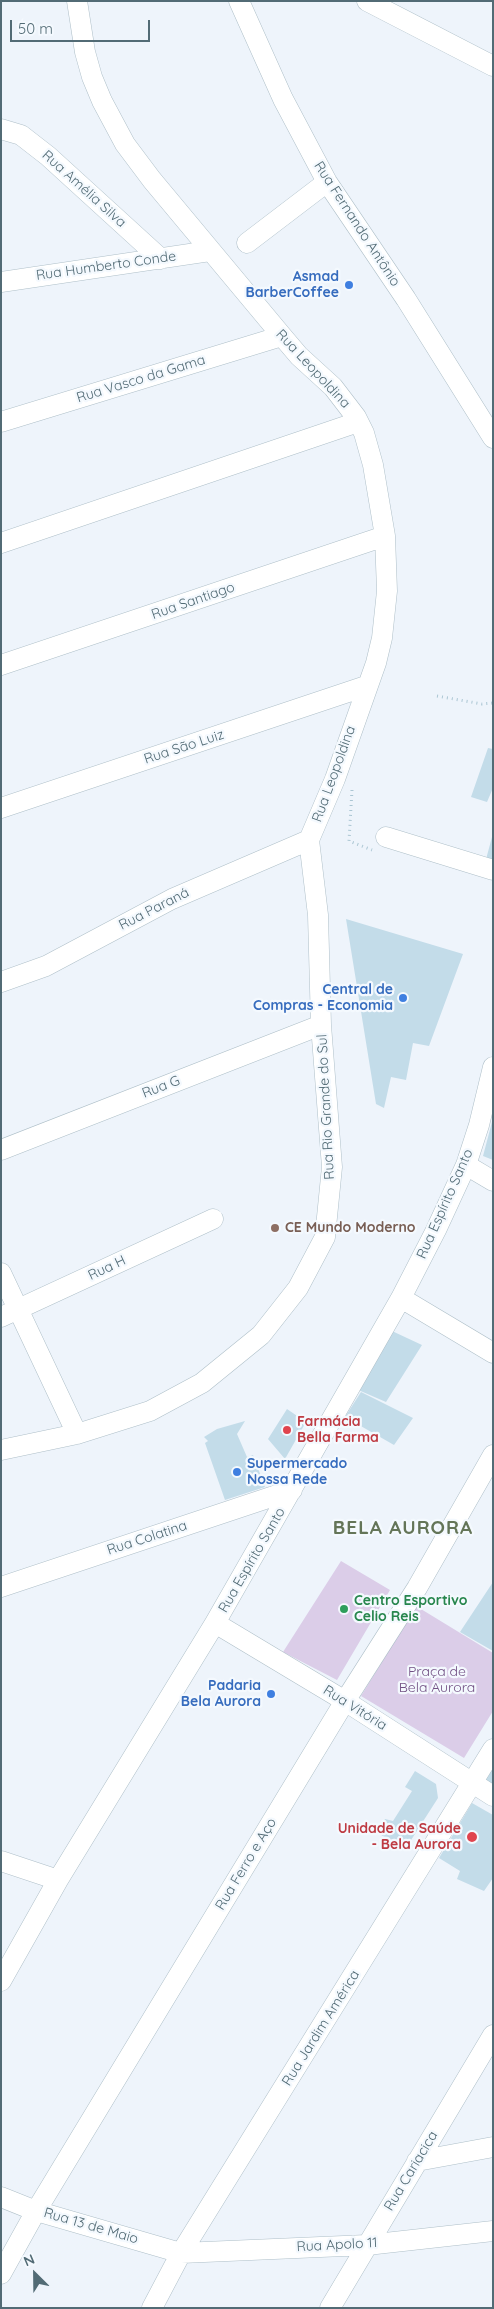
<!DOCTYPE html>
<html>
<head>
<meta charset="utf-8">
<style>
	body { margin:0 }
	#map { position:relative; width:494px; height:2309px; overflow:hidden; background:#eef4fb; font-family:Quicksand,sans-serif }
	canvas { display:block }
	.frame { position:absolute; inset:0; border:2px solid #526b75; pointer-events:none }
	.north { position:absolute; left:10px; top:2249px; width:50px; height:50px; -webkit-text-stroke:4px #f4f9fe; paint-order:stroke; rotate:337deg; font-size:14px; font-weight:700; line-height:20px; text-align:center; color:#526b75 }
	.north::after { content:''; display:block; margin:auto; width:18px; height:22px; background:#526b75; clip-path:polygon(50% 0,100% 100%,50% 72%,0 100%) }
	.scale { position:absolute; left:10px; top:20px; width:140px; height:22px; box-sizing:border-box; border:2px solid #526b75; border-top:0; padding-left:6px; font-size:15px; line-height:18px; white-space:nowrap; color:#526b75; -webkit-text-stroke:4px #f4f9fe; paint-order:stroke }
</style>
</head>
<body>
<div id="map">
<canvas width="494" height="2309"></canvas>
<div class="frame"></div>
<div class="north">N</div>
<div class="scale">50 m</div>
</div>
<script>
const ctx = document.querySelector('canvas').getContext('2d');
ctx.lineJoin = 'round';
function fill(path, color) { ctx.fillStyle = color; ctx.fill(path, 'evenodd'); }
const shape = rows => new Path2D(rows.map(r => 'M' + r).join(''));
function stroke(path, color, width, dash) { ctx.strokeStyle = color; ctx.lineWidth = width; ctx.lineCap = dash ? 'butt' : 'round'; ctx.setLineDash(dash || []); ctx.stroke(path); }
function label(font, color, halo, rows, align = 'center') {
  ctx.font = font + ' Quicksand,sans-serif'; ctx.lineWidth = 4.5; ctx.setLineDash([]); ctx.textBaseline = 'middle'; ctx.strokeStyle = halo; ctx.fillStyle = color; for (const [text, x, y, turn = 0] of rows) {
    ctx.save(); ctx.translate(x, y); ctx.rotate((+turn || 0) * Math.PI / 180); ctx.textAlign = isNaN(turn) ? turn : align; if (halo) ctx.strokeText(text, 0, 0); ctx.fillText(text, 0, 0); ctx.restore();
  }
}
fill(shape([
	[341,1561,390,1590,337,1680,283,1652],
	[416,1606,493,1653,493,1711,464,1758,361,1696]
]), '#dbcde8');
fill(shape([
	[488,748,493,749,493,788,487,802,471,797],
	[492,837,493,837,493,866,485,863],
	[346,919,463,954,429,1046,413,1043,406,1080,391,1077,384,1108,376,1104],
	[492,1122,493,1122,493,1160,483,1156],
	[392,1331,422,1345,386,1402,356,1389],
	[361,1392,413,1418,394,1445,345,1417],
	[287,1409,306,1422,285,1459,268,1439],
	[245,1421,237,1434,247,1457,253,1455,265,1487,225,1500,205,1443,208,1441,204,1437,217,1429],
	[493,1582,493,1651,460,1632],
	[493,1755,493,1785,477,1776],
	[415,1771,436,1784,438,1798,406,1848,377,1833,385,1819,393,1821,412,1791,405,1787],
	[472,1803,493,1815,493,1878,484,1891,457,1879,460,1871,439,1858]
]), '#c3dce9');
const minor = shape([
	[239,1,283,99,327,182,406,299,493,438],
	[367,1,493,66],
	[1,129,21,135,48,156,161,259],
	[247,243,327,182],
	[1,282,210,251],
	[1,422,282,336],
	[1,543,358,422],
	[1,665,385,536],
	[1,808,366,686],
	[386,837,493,870],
	[1,982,46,966,172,899,309,840],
	[1,1150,321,1025],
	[466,1165,493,1181],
	[1,1273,77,1434],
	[401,1298,493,1353],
	[1,1317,213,1219],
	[1,1450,77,1434,150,1411,202,1383,261,1335,298,1288,325,1237,332,1167,321,1025,318,915,309,840,335,779,376,663,382,638,387,591,385,536,373,465,364,433,356,417,333,387,299,356,282,336,152,180,125,144,102,101,92,77,85,52,77,1],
	[1,1587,292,1490],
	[215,1623,345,1701,493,1796],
	[1,1861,58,1880],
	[1,1981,58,1880,215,1623,401,1298,436,1230,466,1165,479,1125,493,1067],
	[417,2161,493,2147],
	[1,2197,36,2211,181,2253,367,2245,493,2231],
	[1,2274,36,2211,345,1701,417,1588,493,1455],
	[152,2308,181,2253,493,1749],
	[330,2308,493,2035]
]);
stroke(minor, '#aebfc8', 21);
stroke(shape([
	[437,696,482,704,493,703],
	[352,790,349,841,372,850]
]), '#abc6d3', 3, [1, 4]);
stroke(minor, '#fff', 20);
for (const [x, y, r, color] of [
	[349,285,5,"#3f7fe0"],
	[403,998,5,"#3f7fe0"],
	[275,1228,5,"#8d6e63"],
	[287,1430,5,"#e0444e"],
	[237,1472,5,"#3f7fe0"],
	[344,1609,5,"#2e9e5b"],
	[271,1694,5,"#3f7fe0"],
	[472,1837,6,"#e0444e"]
]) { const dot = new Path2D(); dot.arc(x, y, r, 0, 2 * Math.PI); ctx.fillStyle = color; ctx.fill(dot); stroke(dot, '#f4f9fe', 2); }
label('14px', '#526b75', '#f4f9fe', [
	["Rua Amélia Silva",84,189,42],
	["Rua Fernando Antônio",357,224,57],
	["Rua Humberto Conde",106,266,-8],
	["Rua Leopoldina",313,369,47],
	["Rua Vasco da Gama",141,379,-17],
	["Rua Santiago",193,601,-19],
	["Rua São Luiz",184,747,-18],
	["Rua Leopoldina",334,774,-70],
	["Rua Paraná",154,909,-27],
	["Rua G",161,1087,-21],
	["Rua Rio Grande do Sul",326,1107,-93],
	["Rua Espírito Santo",445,1204,-66],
	["Rua H",107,1268,-25],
	["Rua Colatina",147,1538,-18],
	["Rua Espírito Santo",252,1560,-60],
	["Rua Vitória",355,1708,32],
	["Rua Ferro e Aço",246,1864,-59],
	["Rua Jardim América",321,2028,-58],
	["Rua Cariacica",411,2171,-59],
	["Rua 13 de Maio",91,2226,16],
	["Rua Apolo 11",337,2245,-3]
]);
label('bold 14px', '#366cbe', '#f4f9fe', [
	["Asmad",339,277],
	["BarberCoffee",339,293],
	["Central de",393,990],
	["Compras - Economia",393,1006],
	["Supermercado",247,1464,"left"],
	["Nossa Rede",247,1480,"left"],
	["Padaria",261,1686],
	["Bela Aurora",261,1702]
], 'right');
label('bold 14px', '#785e54', '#f4f9fe', [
	["CE Mundo Moderno",285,1228]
], 'left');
label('bold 14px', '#be3a42', '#f4f9fe', [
	["Farmácia",297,1422],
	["Bella Farma",297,1438],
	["Unidade de Saúde",461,1829,"right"],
	["- Bela Aurora",461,1845,"right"]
], 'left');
label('bold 14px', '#27864d', '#f4f9fe', [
	["Centro Esportivo",354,1601],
	["Celio Reis",354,1617]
], 'left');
label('14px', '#725184', '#f4f9fe', [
	["Praça de",437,1672],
	["Bela Aurora",437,1688]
]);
ctx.letterSpacing = '1px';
label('bold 19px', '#647558', '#f4f9fe', [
	["BELA AURORA",403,1528]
]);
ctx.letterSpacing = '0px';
</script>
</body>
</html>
